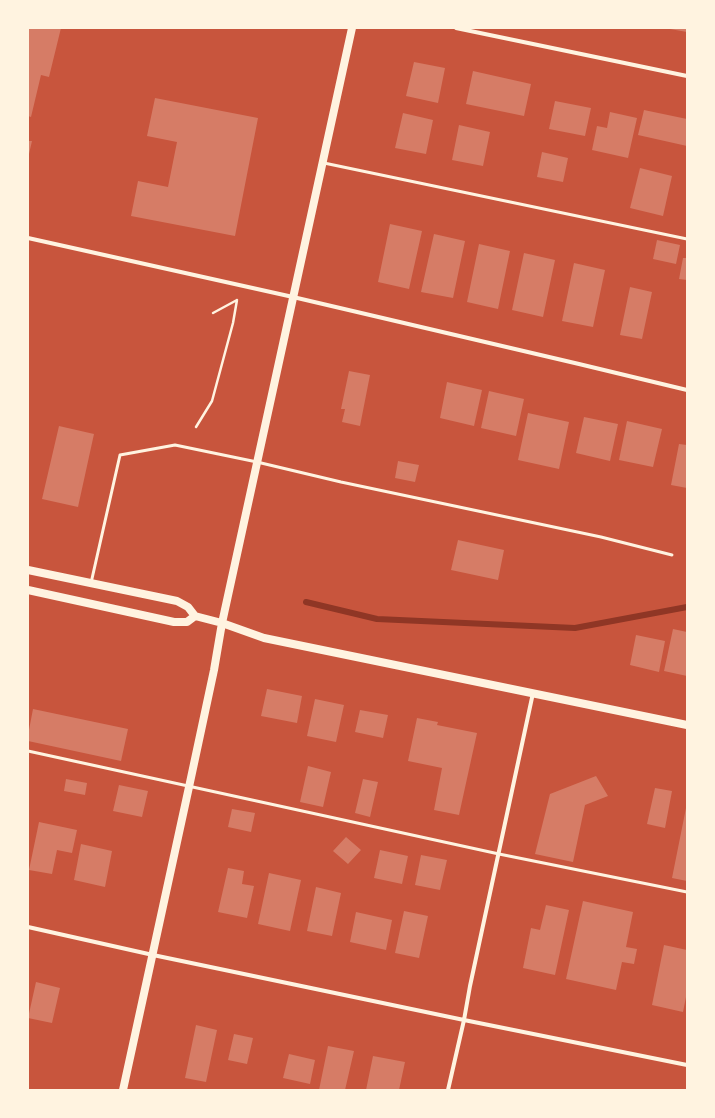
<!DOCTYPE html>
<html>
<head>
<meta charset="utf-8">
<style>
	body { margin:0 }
	#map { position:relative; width:715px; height:1118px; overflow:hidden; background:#c8553d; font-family:"Varela Round",sans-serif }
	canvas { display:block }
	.frame { position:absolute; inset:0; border:29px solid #fff3e0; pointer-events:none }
</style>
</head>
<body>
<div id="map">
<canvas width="715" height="1118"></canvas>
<div class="frame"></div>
</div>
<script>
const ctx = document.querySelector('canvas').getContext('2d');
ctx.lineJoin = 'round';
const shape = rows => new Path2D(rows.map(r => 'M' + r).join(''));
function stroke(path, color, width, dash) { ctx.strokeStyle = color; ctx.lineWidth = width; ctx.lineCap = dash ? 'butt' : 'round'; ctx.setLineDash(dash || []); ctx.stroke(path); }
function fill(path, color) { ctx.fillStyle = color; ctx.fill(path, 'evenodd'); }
stroke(shape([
	[306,602,377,619,575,628,687,607]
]), '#8f3625', 6);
fill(shape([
	[29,28,61,28,49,77,41,75,31,117,28,116,28,34],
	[670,28,687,28,687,32,670,29],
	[414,62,445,68,438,103,406,96],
	[473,71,531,84,524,116,466,104],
	[155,98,258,118,235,236,131,216,138,181,168,187,177,142,147,136],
	[555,101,591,108,585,136,549,129],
	[644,110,687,119,687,146,638,135],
	[610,112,637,118,628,158,592,150,597,126,607,128],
	[403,113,433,120,426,154,395,148],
	[459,125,490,132,483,166,452,160],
	[28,141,32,141,29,154,28,154],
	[542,152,568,158,563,182,537,177],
	[640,168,672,176,663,216,630,208],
	[390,224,422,231,409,289,378,282],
	[434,234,465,241,453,298,421,292],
	[657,240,680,245,676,264,653,259],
	[479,244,510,251,498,309,467,302],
	[524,253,555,260,543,317,512,310],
	[683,258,687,258,687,280,679,279],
	[574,263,605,270,593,327,562,321],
	[630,287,652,292,642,339,620,335],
	[349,371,370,375,360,426,342,422,345,409,341,409],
	[447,382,482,390,474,426,440,418],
	[489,391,524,399,516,436,481,428],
	[528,413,569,422,559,469,518,460],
	[584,417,618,424,610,461,576,453],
	[627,421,662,429,653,467,619,460],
	[59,426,94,434,78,507,42,499],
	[679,444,687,445,687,488,671,485],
	[398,461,419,465,415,482,395,478],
	[458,540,504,550,498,580,451,570],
	[673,629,687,632,687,676,664,671],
	[636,635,665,641,659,672,630,665],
	[267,689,302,696,297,723,261,716],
	[315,699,344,705,336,742,307,736],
	[33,709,128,729,121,761,28,741,28,735],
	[360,710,388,715,383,738,355,732],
	[417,718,438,722,437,725,477,733,459,815,434,810,442,768,408,761],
	[308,766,331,772,323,807,300,802],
	[596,776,608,796,585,805,573,862,535,854,550,794],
	[66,779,87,783,85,795,64,791],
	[363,779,378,782,370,817,355,813],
	[119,785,148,791,142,817,113,811],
	[655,788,672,791,665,828,647,824],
	[686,808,687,808,687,881,672,878],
	[232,809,255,813,251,832,228,827],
	[39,822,77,830,72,853,57,850,52,874,29,870],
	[346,837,361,850,348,864,333,851],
	[81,844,112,851,105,887,74,880],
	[380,850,408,856,402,884,374,878],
	[421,855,447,860,440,890,415,885],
	[228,868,244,871,242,884,254,886,247,918,218,912],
	[269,873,301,880,290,931,258,924],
	[316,887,341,893,332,936,307,931],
	[583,901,633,912,626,947,637,949,634,964,622,962,616,990,566,979],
	[546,905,569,910,555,975,523,968,531,928,540,930],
	[404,911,428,916,419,958,395,953],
	[356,912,392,920,386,950,350,942],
	[664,945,687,950,687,992,683,1012,652,1005],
	[36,982,60,988,52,1023,28,1018],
	[196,1025,217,1030,206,1082,185,1078],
	[234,1034,253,1038,247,1064,228,1060],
	[328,1046,354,1051,345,1090,319,1090],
	[289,1054,315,1060,310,1084,283,1078],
	[373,1056,405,1062,399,1090,366,1090]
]), '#d67c66');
stroke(shape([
	[213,313,237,300],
	[196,427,212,401,233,323,237,300]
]), '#fff3e0', 2.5);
stroke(shape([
	[324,163,687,239],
	[91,583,120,455,175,445,257,462,341,482,601,537,672,555],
	[28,751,499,854,687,892]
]), '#fff3e0', 3);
stroke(shape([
	[456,28,687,76],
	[28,238,293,297,579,364,687,390],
	[28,927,153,955,464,1020,687,1065],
	[448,1090,464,1020,470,986,533,693]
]), '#fff3e0', 4);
stroke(shape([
	[28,570,177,601,188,607,195,616,222,623,264,638,687,725],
	[28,590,174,622,187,622,195,616],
	[123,1090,189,787,214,670,222,623,352,28]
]), '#fff3e0', 8);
</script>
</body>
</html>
